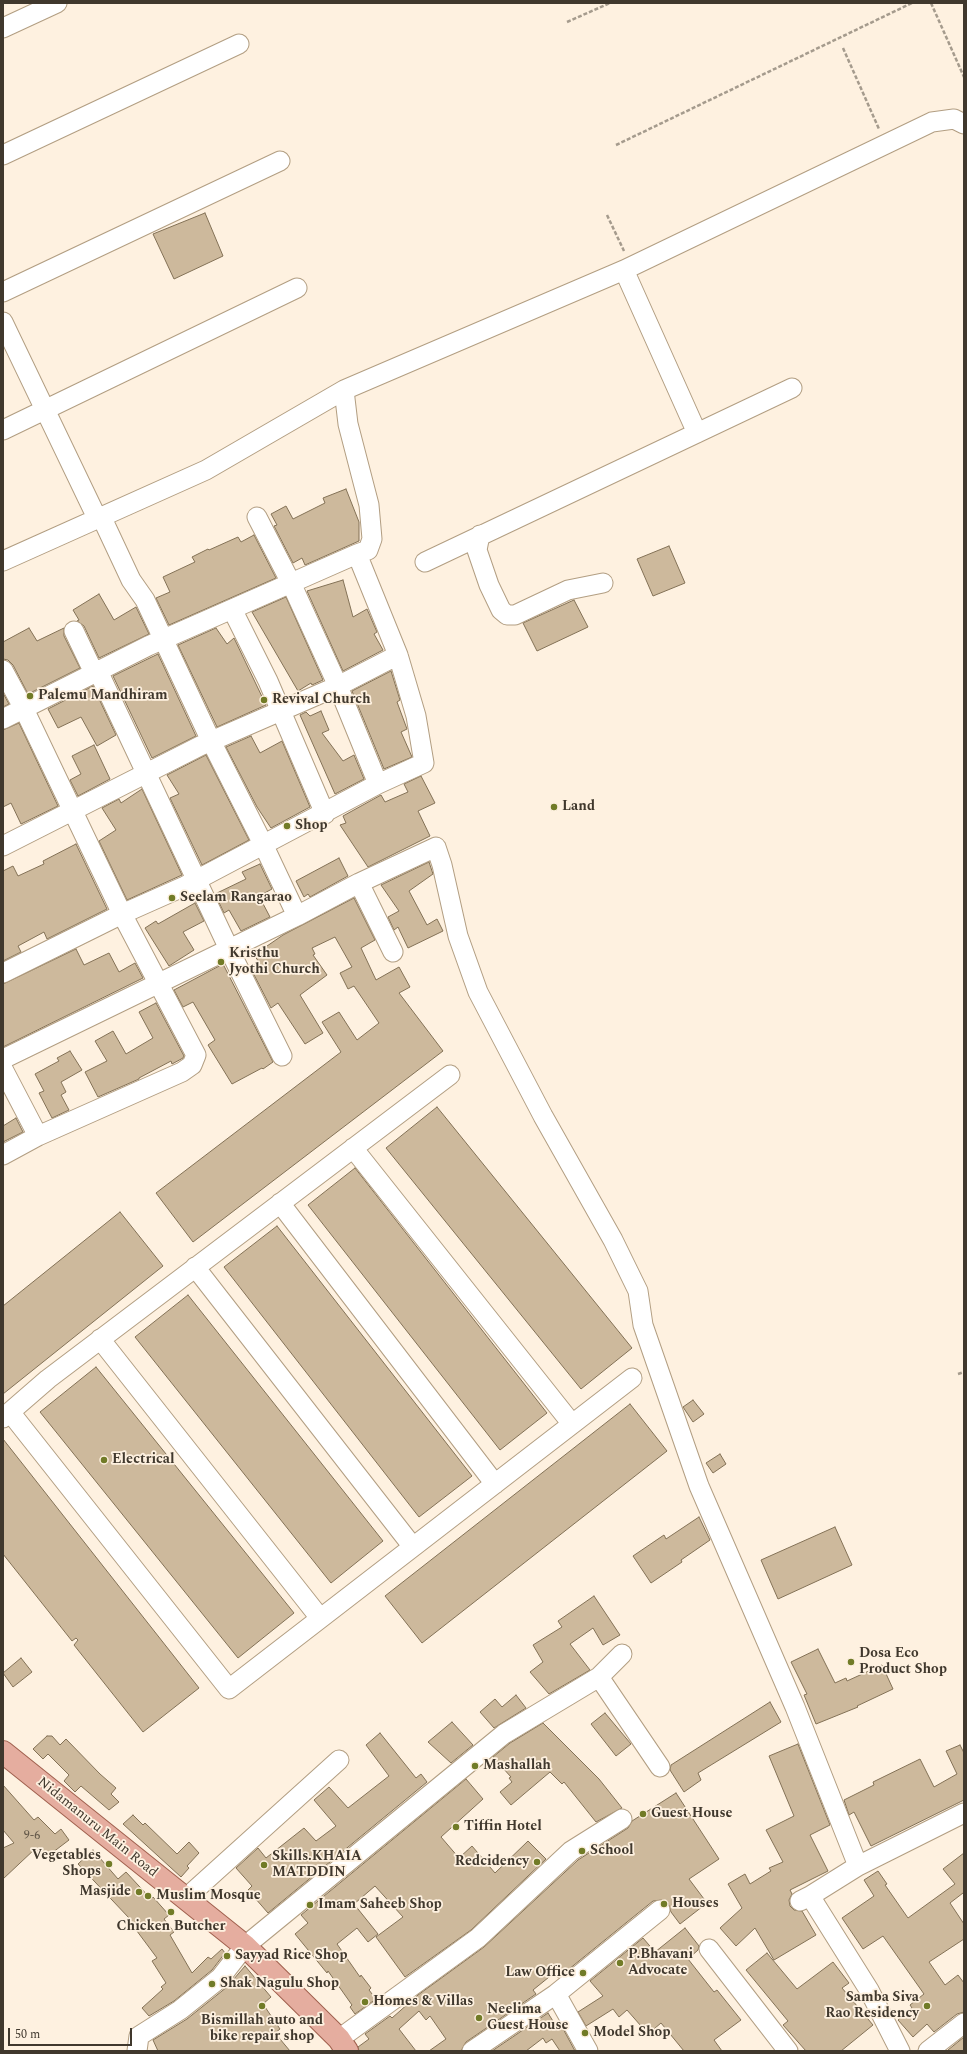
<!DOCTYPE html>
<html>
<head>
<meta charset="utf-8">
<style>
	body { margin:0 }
	#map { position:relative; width:967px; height:2054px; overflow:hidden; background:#fef1e0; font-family:Spectral,serif }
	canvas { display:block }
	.frame { position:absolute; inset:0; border:4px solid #40382d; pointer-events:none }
	.scale { position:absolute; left:8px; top:2028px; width:124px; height:18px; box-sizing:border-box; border:2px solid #40382d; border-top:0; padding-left:5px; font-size:12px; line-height:14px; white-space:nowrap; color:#40382d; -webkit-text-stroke:3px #fef1e0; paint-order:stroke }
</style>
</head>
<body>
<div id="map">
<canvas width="967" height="2054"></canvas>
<div class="frame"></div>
<div class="scale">50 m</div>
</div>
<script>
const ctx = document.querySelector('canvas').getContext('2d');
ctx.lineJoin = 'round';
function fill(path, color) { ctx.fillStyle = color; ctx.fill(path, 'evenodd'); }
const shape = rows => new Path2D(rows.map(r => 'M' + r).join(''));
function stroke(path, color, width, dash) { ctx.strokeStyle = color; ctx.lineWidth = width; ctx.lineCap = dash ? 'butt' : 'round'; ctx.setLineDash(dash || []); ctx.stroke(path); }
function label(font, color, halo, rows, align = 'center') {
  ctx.font = font + ' Spectral,serif'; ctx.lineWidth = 3.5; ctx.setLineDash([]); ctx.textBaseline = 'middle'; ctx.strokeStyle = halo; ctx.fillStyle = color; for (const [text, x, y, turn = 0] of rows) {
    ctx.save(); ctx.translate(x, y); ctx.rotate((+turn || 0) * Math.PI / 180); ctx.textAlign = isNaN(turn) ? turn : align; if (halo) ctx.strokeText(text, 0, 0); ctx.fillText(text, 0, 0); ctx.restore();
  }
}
const building = shape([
	[205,213,223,256,174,279,153,234,205,213],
	[346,489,359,522,359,541,305,565,302,558,293,563,274,526,277,525,271,514,286,506,293,519,325,503,323,498,346,489],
	[254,535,276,578,169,625,156,598,170,592,163,577,195,562,192,557,208,549,209,550,238,537,241,542,254,535],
	[669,546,685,583,653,596,637,559,669,546],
	[343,580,353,617,367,609,377,632,374,634,383,650,343,671,307,591,343,580],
	[99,594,114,620,136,607,149,634,99,658,84,626,77,621,79,620,73,610,99,594],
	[286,597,323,680,312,685,311,683,298,691,252,612,286,597],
	[574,600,588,627,537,651,523,623,574,600],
	[29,628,37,641,64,628,64,636,80,668,28,694,13,665,8,660,3,659,3,642,29,628],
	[216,628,227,644,234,638,266,705,217,727,178,645,216,628],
	[158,654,196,736,152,758,113,676,158,654],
	[391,671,400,700,397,702,407,729,401,732,412,757,384,769,352,691,391,671],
	[93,686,116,735,97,746,81,717,58,728,48,709,93,686],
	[3,693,9,704,3,707,3,693],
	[321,711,329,730,322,733,343,761,354,755,364,779,335,794,300,715,306,712,310,716,321,711],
	[19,723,58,806,21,824,11,803,3,807,3,730,19,723],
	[251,736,260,753,282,741,310,807,271,828,257,807,226,747,251,736],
	[94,745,110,779,78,796,70,780,81,774,72,756,94,745],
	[206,755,249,840,202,865,170,798,179,794,167,775,206,755],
	[421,776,435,803,418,811,430,836,368,867,340,825,346,823,343,816,381,795,385,802,408,792,404,784,421,776],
	[142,789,182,875,127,900,99,841,116,830,102,808,119,799,121,803,142,789],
	[76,844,107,909,47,939,44,932,18,946,21,952,3,961,3,871,13,866,18,876,44,864,43,861,76,844],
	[339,858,348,876,310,897,308,894,304,897,296,881,339,858],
	[429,862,433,874,409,891,427,925,437,919,443,931,408,948,398,927,394,930,388,917,399,911,381,885,429,862],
	[260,864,272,889,259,896,270,917,241,931,229,910,224,913,215,894,246,879,242,872,260,864],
	[354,898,375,940,361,948,376,980,399,967,410,987,399,993,443,1051,193,1242,156,1193,341,1052,322,1022,339,1012,357,1040,379,1023,354,986,348,989,340,973,352,967,335,937,312,948,315,954,313,955,327,975,300,995,323,1033,305,1044,278,1003,271,1008,250,967,259,962,254,955,283,935,354,898],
	[195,903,204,921,183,932,194,950,169,966,145,928,156,921,158,924,195,903],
	[76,949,84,965,109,953,119,972,135,963,143,978,3,1047,3,984,76,949],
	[223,964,273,1062,263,1069,262,1068,232,1084,208,1045,215,1040,193,1002,183,1007,174,990,223,964],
	[156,1003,184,1056,183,1058,172,1064,171,1061,139,1078,139,1079,98,1097,85,1072,107,1061,95,1041,113,1031,126,1054,153,1038,139,1012,156,1003],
	[70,1051,82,1070,61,1082,66,1092,61,1095,69,1110,52,1118,39,1093,44,1091,35,1074,59,1061,57,1058,70,1051],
	[437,1107,632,1348,581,1389,386,1148,437,1107],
	[16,1118,23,1132,3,1142,3,1126,16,1118],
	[355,1168,547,1413,500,1450,308,1205,355,1168],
	[120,1212,163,1266,3,1394,3,1306,120,1212],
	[277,1226,472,1476,419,1517,224,1267,277,1226],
	[188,1295,383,1541,331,1583,135,1337,188,1295],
	[96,1367,294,1613,238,1658,40,1412,96,1367],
	[693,1400,704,1414,693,1422,683,1407,693,1400],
	[630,1404,667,1451,422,1643,385,1596,630,1404],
	[3,1439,199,1688,143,1732,74,1645,78,1640,76,1638,72,1641,3,1554,3,1439],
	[720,1454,726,1464,713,1473,706,1463,720,1454],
	[699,1517,710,1540,681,1560,682,1562,651,1583,633,1556,664,1535,666,1539,699,1517],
	[835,1527,852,1565,778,1599,761,1560,835,1527],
	[594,1596,620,1635,603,1645,593,1628,570,1644,590,1670,549,1694,530,1672,543,1662,533,1645,562,1627,558,1621,594,1596],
	[818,1649,835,1683,846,1678,847,1681,882,1665,893,1689,857,1706,858,1707,816,1724,804,1695,807,1694,791,1662,818,1649],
	[21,1658,32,1672,13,1687,3,1673,21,1658],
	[516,1695,526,1708,494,1728,480,1712,495,1699,502,1707,516,1695],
	[770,1702,781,1722,698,1773,701,1780,684,1792,670,1770,671,1765,770,1702],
	[605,1713,631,1744,616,1756,591,1724,605,1713],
	[452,1722,473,1745,451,1763,428,1742,452,1722],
	[543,1723,599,1779,622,1808,596,1822,564,1782,562,1784,550,1772,511,1805,500,1792,512,1782,509,1778,511,1777,493,1757,510,1743,543,1723],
	[380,1733,416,1778,421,1774,427,1782,268,1913,248,1890,252,1886,236,1868,258,1848,266,1858,304,1828,316,1841,336,1826,314,1800,329,1787,348,1808,389,1776,366,1745,380,1733],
	[47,1736,52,1736,60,1745,66,1739,100,1774,116,1788,111,1794,119,1802,109,1810,81,1786,75,1792,64,1781,69,1775,48,1754,43,1759,33,1749,47,1736],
	[798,1744,830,1825,810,1835,828,1871,790,1890,792,1894,789,1900,790,1906,794,1910,802,1911,816,1935,774,1960,755,1928,736,1946,720,1928,742,1908,728,1884,745,1874,750,1884,771,1871,769,1868,783,1862,766,1830,794,1816,769,1756,798,1744],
	[960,1745,964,1753,964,1800,871,1846,854,1812,849,1815,844,1800,874,1785,873,1782,920,1759,934,1787,957,1774,946,1751,960,1745],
	[466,1779,483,1799,441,1837,459,1858,472,1846,495,1873,528,1841,546,1859,471,1930,405,1977,376,1937,403,1917,375,1886,354,1904,378,1934,368,1942,357,1928,337,1944,360,1977,361,1975,371,1988,369,1990,376,1999,355,2014,350,2007,352,2005,328,1971,327,1973,295,1934,308,1923,301,1915,466,1779],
	[3,1785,34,1820,38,1817,55,1834,61,1829,69,1840,44,1859,36,1848,3,1879,3,1848,14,1843,3,1830,3,1785],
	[676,1793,719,1859,689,1879,707,1903,680,1924,671,1912,668,1903,664,1900,653,1901,558,1978,554,1973,533,1990,536,1994,466,2042,461,2051,429,2051,446,2039,430,2016,426,2020,419,2011,399,2029,416,2051,359,2051,358,2047,369,2039,365,2034,390,2016,392,2018,418,1995,484,1947,578,1860,628,1828,632,1821,676,1793],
	[133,1815,143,1825,145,1823,177,1854,189,1842,199,1853,187,1866,189,1868,181,1877,123,1824,133,1815],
	[93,1850,118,1879,126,1872,151,1899,153,1897,169,1915,164,1919,174,1932,170,1935,192,1973,208,1957,211,1959,222,1949,225,1953,212,1970,174,2001,149,2016,142,2008,163,1989,161,1987,166,1983,152,1961,157,1958,128,1919,129,1918,78,1864,93,1850],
	[964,1853,964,1895,963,1893,950,1903,964,1924,964,1939,929,1962,945,1985,958,1975,964,1983,964,2012,957,2014,934,2032,927,2024,913,2037,898,2020,912,2008,910,2005,924,1994,883,1936,863,1949,842,1918,874,1896,864,1880,878,1871,887,1884,885,1885,908,1918,955,1884,943,1869,964,1853],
	[685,1928,699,1946,698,1950,688,1959,714,1992,717,1990,741,2020,714,2040,722,2051,684,2051,661,2023,648,2034,627,2010,619,2017,613,2009,586,2026,578,2012,603,1996,590,1981,643,1938,655,1952,685,1928],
	[767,1953,797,1989,833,1962,849,1983,842,1988,873,2025,841,2051,806,2051,783,2025,788,2021,746,1970,767,1953],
	[245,1966,271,1997,263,2004,280,2029,275,2033,290,2051,158,2051,153,2040,187,2019,227,1987,245,1966],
	[548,2013,556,2026,560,2023,575,2051,560,2051,552,2039,546,2043,543,2038,526,2051,492,2051,548,2013],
	[964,2037,964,2051,949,2051,948,2050,964,2037]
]);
fill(building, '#cdb99c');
stroke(building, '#837156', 1);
const minor = shape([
	[3,28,57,3],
	[3,155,239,44],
	[624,270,697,433],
	[3,292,280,161],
	[3,322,97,518],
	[344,390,624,270,932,122,954,119,964,124],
	[3,430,297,288],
	[101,516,131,580,145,600,211,741,263,844,297,916],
	[257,517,291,583,338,686,378,784],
	[480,535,477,550,489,585,501,610,507,615,515,615,568,590,603,583],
	[3,561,206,470,344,390,348,424,369,505,372,539,368,550,357,554,398,655,416,716,424,763,378,784,185,886,122,914,3,973],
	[425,562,792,388],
	[232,609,268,681,325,814],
	[74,631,94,673],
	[3,670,24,709,122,914,196,1055,192,1065,182,1072,38,1136,3,1155],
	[98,671,229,949,282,1056],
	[3,719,148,646,357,554],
	[3,846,200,746,338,686,398,655],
	[359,883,393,952],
	[3,1059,297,916,359,883,436,847,442,865,458,936,478,992,543,1116,613,1240,638,1291,643,1325,699,1486,795,1707,858,1866],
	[3,1069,38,1136],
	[353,1148,572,1424],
	[280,1203,495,1484],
	[195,1267,413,1547],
	[100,1339,320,1618],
	[10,1412,229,1689,632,1378],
	[3,1418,48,1379,450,1075],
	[599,1677,622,1654],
	[810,1896,858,1866,964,1813],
	[185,1899,339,1760],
	[800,1901,810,1896,869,1990,900,2051],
	[709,1949,788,2051],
	[556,1994,588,2051],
	[339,2039,478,1938,571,1851,622,1819],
	[137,2051,139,2036,180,2010,220,1978,245,1946,504,1734,599,1677,660,1767],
	[472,2051,556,1994,660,1910],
	[928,2051,964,2023]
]);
const major = shape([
	[3,1752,245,1946,339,2039,347,2051]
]);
stroke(minor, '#b29e82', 21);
stroke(major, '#a0604e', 24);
stroke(shape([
	[931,3,964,77],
	[567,22,610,3],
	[843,48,879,129],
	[616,145,912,3],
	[607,215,624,251],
	[958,1374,964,1372]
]), '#a59b8d', 2.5, [4, 2]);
stroke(minor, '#fff', 19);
stroke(major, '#e5ad9f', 22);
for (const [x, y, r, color] of [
	[30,696,4,"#717b27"],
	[264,700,4,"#717b27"],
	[554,807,4,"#717b27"],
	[287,826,4,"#717b27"],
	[172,898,4,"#717b27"],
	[221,962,4,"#717b27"],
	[104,1460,4,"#717b27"],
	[851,1662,4,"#717b27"],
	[475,1766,4,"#717b27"],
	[643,1814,4,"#717b27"],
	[456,1827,4,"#717b27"],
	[582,1851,4,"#717b27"],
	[537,1862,4,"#717b27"],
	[109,1864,4,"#717b27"],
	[264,1865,4,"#717b27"],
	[139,1892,4,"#717b27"],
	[148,1896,4,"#717b27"],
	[664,1904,4,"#717b27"],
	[310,1905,4,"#717b27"],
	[171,1912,4,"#717b27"],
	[227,1956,4,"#717b27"],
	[620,1963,4,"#717b27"],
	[583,1973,4,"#717b27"],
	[212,1984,4,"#717b27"],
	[365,2002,4,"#717b27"],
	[262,2006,4,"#717b27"],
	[927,2006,4,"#717b27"],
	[479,2018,4,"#717b27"],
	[585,2033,4,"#717b27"]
]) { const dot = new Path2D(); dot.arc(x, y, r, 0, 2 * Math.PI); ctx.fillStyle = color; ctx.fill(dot); stroke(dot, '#fef1e0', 1.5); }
label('12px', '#635849', null, [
	["9-6",32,1837]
]);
label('bold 14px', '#40382d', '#fef1e0', [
	["Palemu Mandhiram",38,696],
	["Revival Church",272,700],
	["Land",562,807],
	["Shop",295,826],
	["Seelam Rangarao",180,898],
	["Kristhu",229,954],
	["Jyothi Church",229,970],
	["Electrical",112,1460],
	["Dosa Eco",859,1654],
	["Product Shop",859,1670],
	["Mashallah",483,1766],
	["Guest House",651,1814],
	["Tiffin Hotel",464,1827],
	["School",590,1851],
	["Vegetables",101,1856,"right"],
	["Shops",101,1872,"right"],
	["Skills.KHAIA",272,1857],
	["MATDDIN",272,1873],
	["Redcidency",529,1862,"right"],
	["Masjide",131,1892,"right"],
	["Muslim Mosque",156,1896],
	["Houses",672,1904],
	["Imam Saheeb Shop",318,1905],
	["Chicken Butcher",171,1927,"center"],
	["P.Bhavani",628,1955],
	["Advocate",628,1971],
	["Sayyad Rice Shop",235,1956],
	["Law Office",575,1973,"right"],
	["Shak Nagulu Shop",220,1984],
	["Samba Siva",919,1998,"right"],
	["Rao Residency",919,2014,"right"],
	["Homes & Villas",373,2002],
	["Neelima",487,2010],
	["Guest House",487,2026],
	["Bismillah auto and",262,2021,"center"],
	["bike repair shop",262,2037,"center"],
	["Model Shop",593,2033]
], 'left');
label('14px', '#40382d', '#fef1e0', [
	["Nidamanuru Main Road",97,1828,39]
]);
</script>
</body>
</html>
